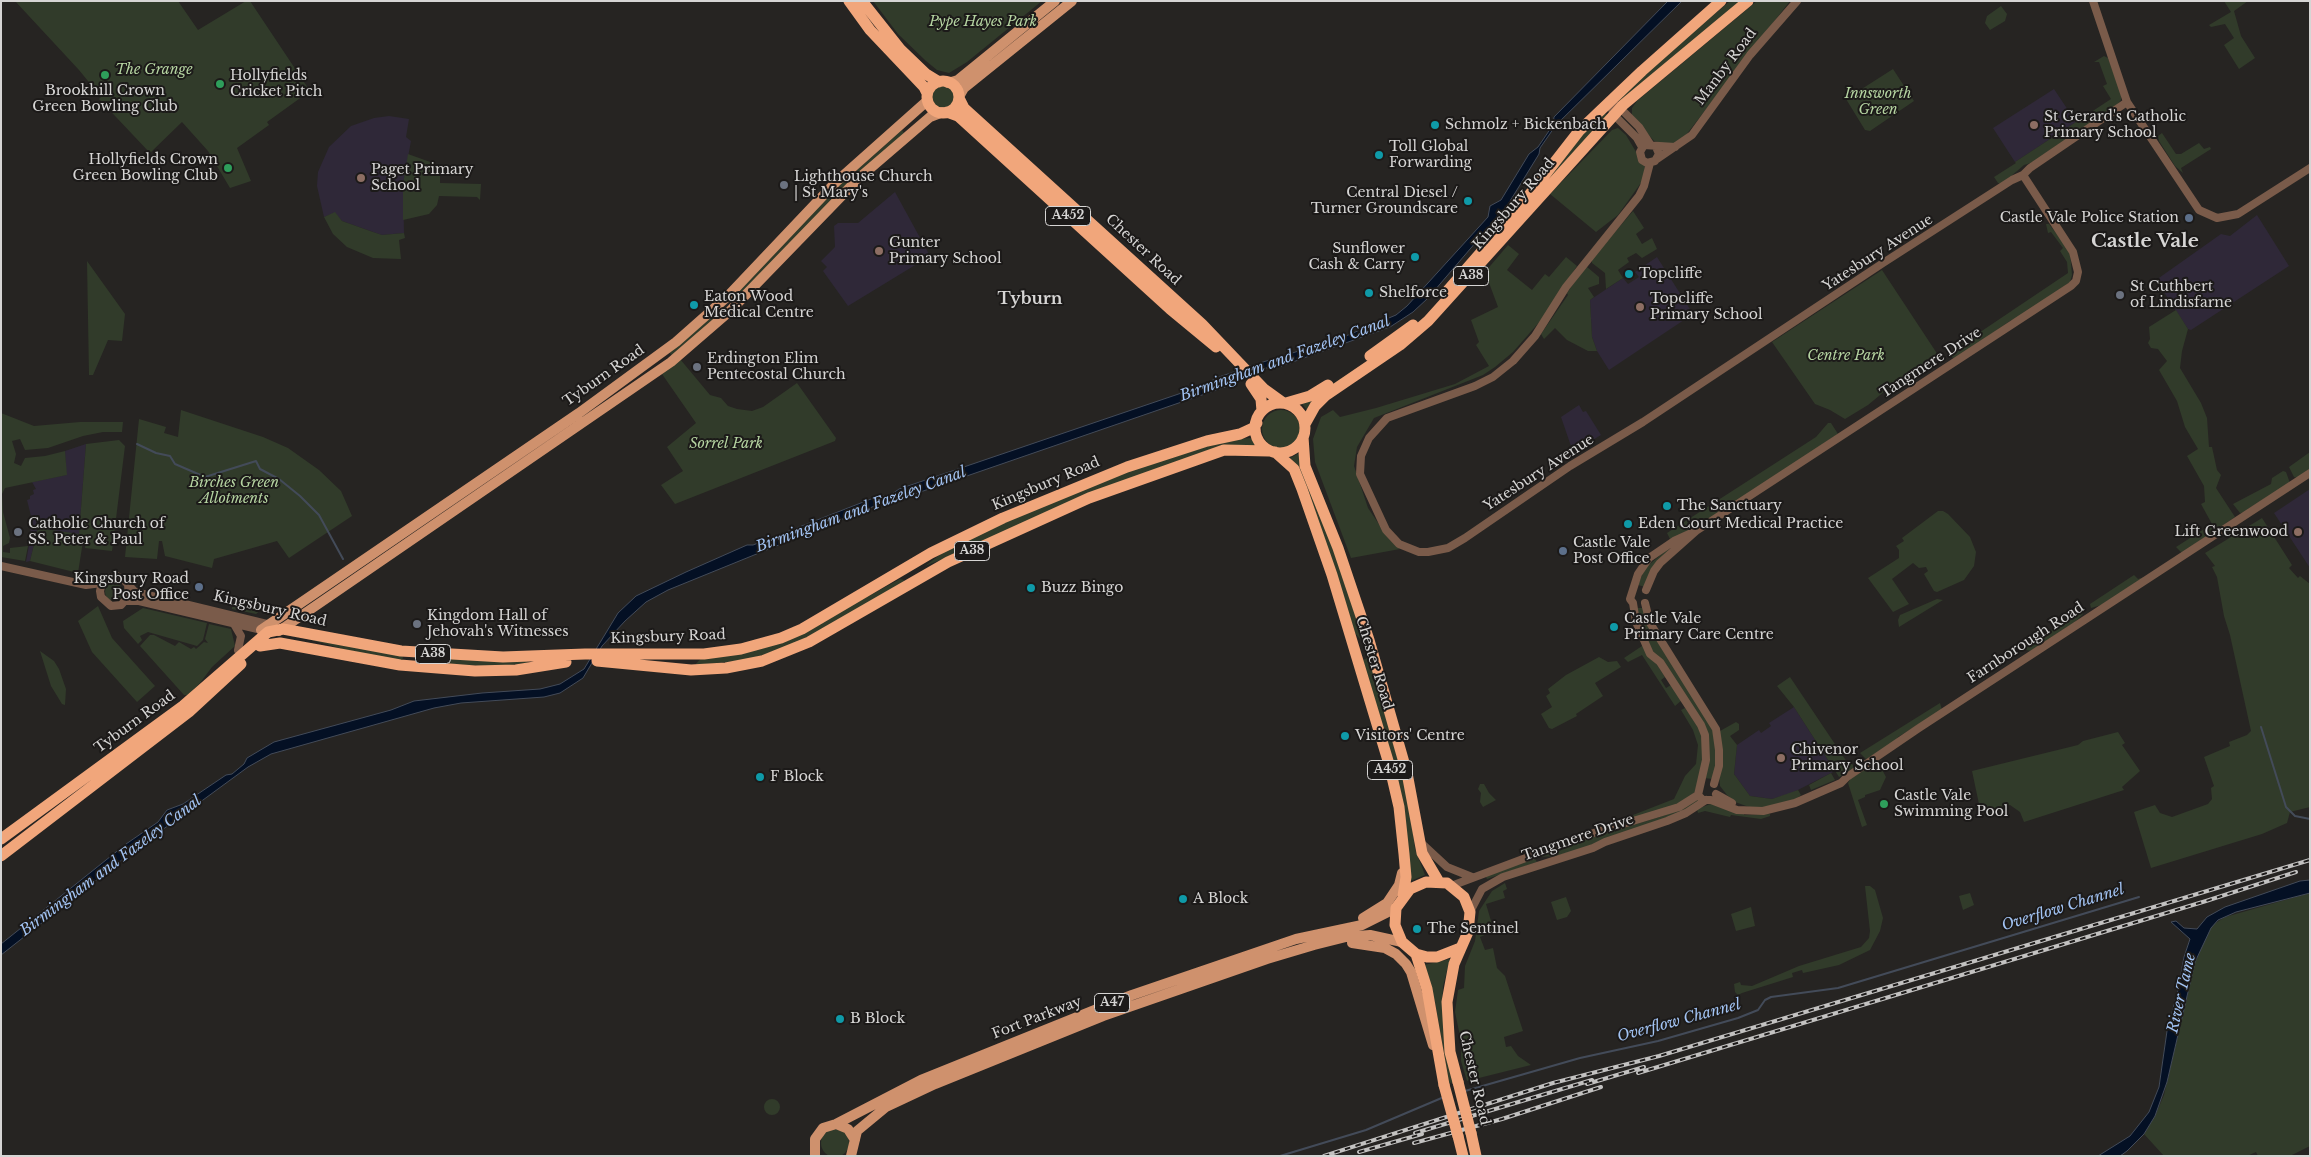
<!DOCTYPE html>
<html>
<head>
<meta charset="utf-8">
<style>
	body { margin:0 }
	#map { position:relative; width:2311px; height:1157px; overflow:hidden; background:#262422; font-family:"Libre Baskerville",serif }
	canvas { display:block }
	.frame { position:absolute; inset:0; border:2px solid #d6d5d4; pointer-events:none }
</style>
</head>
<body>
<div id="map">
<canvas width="2311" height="1157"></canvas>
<div class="frame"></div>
</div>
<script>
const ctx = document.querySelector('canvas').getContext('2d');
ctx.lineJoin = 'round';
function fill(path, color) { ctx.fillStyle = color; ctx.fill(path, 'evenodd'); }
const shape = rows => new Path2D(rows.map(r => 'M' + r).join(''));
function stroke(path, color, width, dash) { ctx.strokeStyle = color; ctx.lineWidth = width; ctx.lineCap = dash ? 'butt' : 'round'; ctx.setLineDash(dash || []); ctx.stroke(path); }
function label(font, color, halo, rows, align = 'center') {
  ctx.font = font + ' "Libre Baskerville",serif'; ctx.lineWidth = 4; ctx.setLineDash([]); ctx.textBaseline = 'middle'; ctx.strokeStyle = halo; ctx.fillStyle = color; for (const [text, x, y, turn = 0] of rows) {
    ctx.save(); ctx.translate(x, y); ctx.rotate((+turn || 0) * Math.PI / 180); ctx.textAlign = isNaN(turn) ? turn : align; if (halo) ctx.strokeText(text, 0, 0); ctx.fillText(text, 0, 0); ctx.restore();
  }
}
fill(shape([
	[2054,89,2076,122,2015,162,1993,128],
	[389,116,409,119,406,137,411,141,403,184,404,233,382,235,373,232,342,221,335,213,324,217,317,186,318,172,329,147,351,126,374,118],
	[895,192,930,256,848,306,823,271,827,267,821,261,835,247,834,226,838,223,858,223],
	[2257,215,2289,266,2191,330,2188,329,2156,280,2221,234,2230,236],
	[1657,257,1693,314,1609,370,1597,351,1592,337,1590,300,1623,278,1628,284,1639,277,1635,272],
	[1579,405,1583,412,1586,411,1601,435,1573,452,1561,417],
	[86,444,79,535,38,528,30,561,26,562,31,534,29,520,32,520,27,500,30,499,30,496,34,494,33,490,36,489,32,482,66,475,65,451],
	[2310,489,2310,568,2274,513],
	[1794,707,1835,771,1792,793,1772,799,1750,796,1734,774,1737,745,1759,730,1761,733,1771,726,1769,723]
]), '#2f2838');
fill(shape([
	[15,1,178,1,198,30,246,1,250,1,310,91,267,122,269,125,237,148,251,181,230,188,208,151,182,122,150,153,99,99,101,97,79,70],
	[873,1,1042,1,967,62,949,73,937,70,926,61,898,34],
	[1730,1,1745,1,1620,101,1618,100,1650,69],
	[1757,1,1790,1,1686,135,1675,143,1665,144,1654,141,1632,115,1632,108,1637,101],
	[2224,1,2248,1,2234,11,2241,36,2255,58,2239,69,2224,45,2234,38,2225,24,2211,27,2209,25,2231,12],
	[2001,6,2007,14,2005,21,1990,30,1985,23,1987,16],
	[2104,56,2108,58,2121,92,2121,100,2117,105,2034,162,2024,165,2002,184,1998,183,1994,177,2016,163,2015,162,2111,99,2103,86,2107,84,2099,62,2094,62],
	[1893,69,1914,101,1870,131,1865,130,1846,99],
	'932 97a12 12 0 1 1 24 0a12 12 0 1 1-24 0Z',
	[1604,113,1608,115,1605,119,1573,153,1442,305,1419,326,1331,389,1307,410,1302,404,1392,345,1429,315,1524,207,1572,144],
	[1618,128,1626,135,1645,167,1643,180,1618,215,1596,232,1550,194,1612,130],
	[902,130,904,133,741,295,739,294,738,291,830,194],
	[2162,133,2176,154,2181,154,2199,143,2204,149,2210,147,2211,149,2181,168,2183,173,2175,166,2159,141,2158,136],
	[408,154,433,163,440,176,440,183,481,184,480,200,477,197,439,196,437,205,429,214,403,220,403,184],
	[1633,211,1644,228,1636,234,1642,244,1652,238,1657,249,1642,258,1636,253,1627,258,1629,262,1618,270,1623,278,1606,289,1605,273,1592,263,1592,259],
	[335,212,342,221,373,232,382,235,404,233,405,238,399,240,401,259,373,258,347,247,333,234,324,217],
	[2046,224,2049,224,2070,251,2072,275,2070,282,2024,315,2010,321,1955,359,1950,356,1952,351,2068,273,2067,262,2060,251,2063,248,2051,232,2048,233],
	[1508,245,1519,254,1507,270,1532,290,1545,274,1549,277,1566,257,1577,266,1542,319,1513,352,1495,367,1483,375,1374,418,1357,447,1354,466,1368,508,1389,539,1400,549,1351,558,1315,462,1313,439,1321,417,1333,410,1340,417,1376,408,1455,384,1489,366,1476,345,1479,342,1471,320,1498,307,1485,272],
	[87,261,125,314,122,341,108,340,93,375,89,375],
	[1587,267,1599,277,1599,284,1588,288,1594,297,1590,300,1592,337,1597,351,1588,351,1567,340,1555,328,1544,339,1541,334,1568,295,1567,293,1584,268],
	[1882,270,1938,355,1920,369,1897,381,1868,405,1845,419,1830,410,1815,404,1772,342],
	[723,306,727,308,673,357,669,352],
	[2176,310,2188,329,2182,351,2180,368,2201,403,2207,418,2209,447,2212,447,2217,470,2221,475,2216,488,2235,517,2182,553,2176,547,2212,524,2201,504,2205,502,2204,486,2187,456,2198,449,2185,427,2177,401,2159,370,2167,361,2158,349,2151,348,2148,343,2150,339,2149,327],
	[680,359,710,395,721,398,728,406,737,409,752,411,763,407,797,383,836,438,835,441,675,504,661,485,683,471,667,447,696,423,662,374],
	'1262 429a19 19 0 1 1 38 0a19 19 0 1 1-38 0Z',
	[181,410,263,437,288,448,319,470,341,491,352,516,289,558,277,541,214,559,212,568,165,556,162,541,159,541,157,559,125,557,139,419,166,427,164,433,178,437],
	[1,413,34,426,80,422,123,422,122,432,103,432,83,436,48,448,25,450,20,439,12,441,16,454,14,463,21,466,25,458,45,456,65,451,67,475,5,488,2,494,3,512,10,538,9,543,3,546,3,552,10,553,10,548,28,546,25,561,1,557],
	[1828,423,1831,423,1838,434,1700,526,1674,539,1670,539,1667,533,1816,437],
	[1253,438,1255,446,1229,448,925,566,949,548,970,537,1113,476,1230,439],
	[119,440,125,446,112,551,85,548,87,536,80,536,79,541,83,541,78,573,30,561,38,528,79,534,86,444],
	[1301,452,1354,612,1361,638,1360,639,1355,633,1297,465,1290,458],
	[2310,452,2310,470,2298,478,2294,477,2289,467],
	[2283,471,2286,472,2290,483,2248,509,2248,512,2240,513,2233,504,2271,484,2272,478],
	[1938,511,1943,511,1948,514,1970,537,1976,552,1974,566,1964,580,1937,592,1934,591,1924,574,1928,571,1926,567,1919,568,1913,563,1892,579,1909,604,1893,612,1868,578,1899,558,1899,550,1896,546,1904,541,1902,538],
	[2262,518,2292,565,2289,568,2298,578,2300,576,2310,584,2310,807,2290,812,2287,823,2262,834,2151,868,2134,812,2155,805,2160,813,2172,817,2208,804,2212,799,2211,788,2214,786,2204,757,2230,746,2229,742,2247,735,2251,731,2230,635,2224,616,2217,577,2212,567,2215,566,2205,553],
	[1669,548,1668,552,1645,587,1638,585,1645,568],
	[2134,575,2138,579,2144,577,2105,604,2091,608,2090,604],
	[900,579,904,580,903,584,797,643,748,660,695,665,703,656,739,653,867,597],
	'105 592a9 9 0 1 1 18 0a9 9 0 1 1-18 0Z',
	[1937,599,1943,600,1899,627,1898,620,1900,615],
	[262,603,262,609,256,614,232,609,232,607],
	[98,606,112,638,155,686,137,702,92,652,78,621],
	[143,608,207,623,203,640,197,646,148,632,140,636,142,640,138,644,124,628,123,621],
	[1637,608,1645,608,1708,717,1716,737,1715,771,1713,779,1704,778,1708,738,1652,650,1640,624],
	[2082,610,2083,614,2071,626,2069,626,2031,651,2022,649],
	[209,624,231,629,235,646,212,667,200,683,188,695,184,695,140,646,150,635,154,635,175,646,179,642,191,649,194,647,196,649,204,642,208,643,205,639],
	[297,636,402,654,403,657,402,661,364,655],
	[1642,646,1645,646,1665,677,1661,680,1666,688,1671,685,1682,700,1675,706,1642,655,1628,662,1624,658],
	[40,651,54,661,59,669,66,689,65,705,62,704,51,686],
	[428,657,527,661,528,663,492,667,427,662,424,660],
	[1370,657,1409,802,1415,849,1425,875,1408,882,1408,861,1363,660],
	[1599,657,1608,662,1617,661,1621,667,1595,683,1603,696,1576,714,1577,716,1552,729,1549,728,1541,714,1552,707,1546,696,1550,693,1548,689,1566,675],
	[1790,677,1847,762,1849,761,1853,765,1854,768,1839,777,1794,707,1777,686],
	[1940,703,1942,710,1898,737,1895,742,1866,759,1860,753],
	[1685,708,1700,729,1705,753,1695,792,1683,803,1634,819,1633,815,1674,799,1685,776,1696,764,1698,745,1693,730,1681,710],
	[1736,722,1739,724,1739,730,1730,736,1737,745,1734,774,1750,796,1772,799,1798,790,1801,795,1794,801,1763,808,1749,807,1735,802,1727,795,1720,786,1719,776,1720,731],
	[2118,732,2125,743,2122,745,2140,771,2122,787,2124,790,2024,822,2020,812,2010,805,1987,810,1979,804,1972,771,2078,745,2083,741],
	[1878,762,1886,777,1880,790,1865,795,1865,797,1858,800,1867,825,1862,827,1848,783,1851,778],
	[1831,773,1835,780,1811,790,1809,785],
	[1480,784,1484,784,1489,793,1496,800,1483,807,1480,802,1481,793,1478,789],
	[1697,799,1700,802,1678,814,1589,847,1556,856,1540,857,1591,836,1594,837,1666,815],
	[1713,803,1744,813,1744,815,1770,814,1770,816,1761,819,1731,815,1730,817,1705,811,1698,813,1697,809],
	[1534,857,1537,862,1487,879,1484,874],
	[1505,883,1507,889,1503,891,1505,898,1486,904,1494,931,1480,937,1485,950,1493,948,1497,968,1505,976,1523,1031,1504,1037,1506,1047,1511,1046,1518,1056,1531,1065,1467,1081,1461,1061,1461,1041,1455,1012,1458,990,1464,988,1465,966,1475,941,1479,911,1492,891],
	[1865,886,1870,886,1875,890,1883,918,1880,931,1870,950,1839,965,1803,973,1802,970,1792,973,1793,977,1742,993,1738,995,1735,992,1734,984,1740,982,1741,985,1752,986,1799,966,1861,947,1869,938,1870,931],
	[1970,893,1974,905,1963,910,1959,896],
	[2310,893,2310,1146,2290,1156,2258,1156,2256,1152,2247,1156,2164,1156,2144,1134,2155,1116,2164,1095,2195,962,2204,938,2214,924,2225,917],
	[1566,897,1571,911,1567,917,1557,920,1551,902],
	[1751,907,1755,926,1736,931,1731,914],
	[1450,959,1443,986,1442,1005,1455,1082,1449,1083,1435,1002,1424,965],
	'764 1107a8 8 0 1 1 16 0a8 8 0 1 1-16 0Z',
	'821 1143a14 14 0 1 1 28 0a14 14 0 1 1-28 0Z'
]), '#313b2a');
const water = shape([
	[1668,1,1682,1,1556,125,1540,148,1539,154,1507,206,1428,298,1413,312,1390,327,1276,368,1259,368,1235,377,1228,386,900,499,882,503,668,590,646,602,625,621,602,646,583,678,560,693,544,697,461,703,434,708,271,754,248,767,132,852,1,955,1,944,126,844,158,822,167,810,183,804,226,775,232,774,244,764,247,758,274,742,391,710,414,701,482,693,540,689,560,684,584,669,618,613,636,596,686,572,747,545,753,545,871,499,892,494,899,489,1205,385,1216,378,1263,362,1341,338,1396,315,1407,306,1488,217,1490,206,1501,200,1529,154,1538,147,1553,125,1554,117,1668,1],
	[2310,880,2310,893,2236,912,2218,920,2211,928,2195,962,2167,1082,2155,1116,2144,1134,2127,1151,2120,1156,2098,1156,2130,1136,2149,1112,2159,1087,2167,1031,2178,990,2184,957,2190,939,2171,922,2176,921,2184,928,2197,929,2207,917,2225,907,2300,881,2310,880]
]);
fill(water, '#041024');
stroke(water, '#434b59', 1);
stroke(shape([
	[137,444,156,453,170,456,175,464,205,477,256,461,260,469,279,479,300,496,319,515,343,559],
	[2261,727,2286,807,2295,816,2310,819],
	[1465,1091,1580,1058,1658,1041,1738,1018,1758,1010,1765,1000,1771,997,1838,988,2139,897],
	[1280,1156,1366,1130,1444,1097]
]), '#434b59', 2);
stroke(shape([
	[2093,1,2127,102,2199,210,2217,218,2238,214,2310,168],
	[1609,101,1614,115,1637,138,1642,147],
	[1618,106,1639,127,1650,144],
	[1656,147,1659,154,1655,161,1647,163,1642,160,1640,152,1644,145,1675,147],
	[1657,159,1692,135,1750,55,1797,1],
	[1650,163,1644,186,1639,196,1566,287,1535,336,1513,361,1493,377,1475,386,1387,418,1369,438,1361,456,1360,474,1386,530,1399,544,1419,552,1428,552,1448,548,1465,538,1570,466,1643,422,1883,263,2012,180,2023,175,2030,168,2127,102],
	[1696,531,1674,541,1649,558,1638,574,1630,599,1633,603,1636,622,1650,654,1660,662,1701,725,1705,735,1706,760,1698,795,1703,800,1711,800,1737,810,1763,811,1795,803,1841,783,1847,777,1919,728,2310,473],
	[1,566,86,585,102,583],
	[128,585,129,596,121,605,111,606,101,597,100,591,102,583,108,578,117,576,123,579,135,592,271,625],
	[1646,590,1654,571,1660,563,1696,531,2071,286,2076,281,2078,272,2073,252,2023,175],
	[126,601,139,601,266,631],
	[1645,603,1650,623,1716,729,1719,750,1719,766,1714,784],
	[234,624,241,636,238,650],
	[1716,794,1732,803],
	[1419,841,1447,867,1472,877],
	[1451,886,1587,835,1679,807,1698,795],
	[1470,912,1482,889,1503,877,1593,848,1605,842,1667,821,1686,813,1706,800]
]), '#7a5b4a', 8);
stroke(shape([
	[948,83,958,80,1055,1],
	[960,95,964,88,1072,1],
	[261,630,579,413,676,342,728,296,836,182,927,101],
	[279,631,671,362,730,311,859,178,930,117,943,112],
	[1363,918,1387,903,1399,885,1402,873],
	[1352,943,1385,948,1396,954,1406,964,1411,972,1433,1045],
	[836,1124,848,1129,855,1140],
	[815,1156,815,1139,823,1128,836,1124,921,1080,1132,995,1296,939,1362,925,1396,908],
	[851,1156,857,1131,886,1107,935,1084,1103,1016,1267,959,1314,945,1346,937,1370,935,1402,942]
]), '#cf916d', 10);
stroke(shape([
	[849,1,870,30,924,87,927,93],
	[862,1,900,49,926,74,939,82],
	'927 97a16 16 0 1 1 32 0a16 16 0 1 1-32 0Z',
	[960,100,964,108,1202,324,1264,389,1282,402],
	[947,112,958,116,1170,309,1216,347],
	[1448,290,1516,212,1579,131,1642,71,1721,1],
	[1370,356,1413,325],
	[1251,384,1261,399,1262,411],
	[1286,403,1310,396,1328,385],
	'1255 428a25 25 0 1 1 50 0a25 25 0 1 1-50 0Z',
	[1305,424,1315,406,1325,396,1400,345,1428,321,1623,105,1748,1],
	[1303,437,1305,466,1338,548,1369,640,1407,773,1422,853,1439,882],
	[1275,452,1294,469,1302,489,1332,575,1389,764,1399,807,1404,854,1406,877,1403,896],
	[260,646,280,643,400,665,475,671,516,670,566,662],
	[597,661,691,670,726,668,762,661,809,642,948,562,1089,498,1224,450,1269,451],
	[1,839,183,706,268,632,283,629,401,651,503,657,585,654,704,654,741,649,781,638,802,629,931,553,1003,518,1127,467,1207,441,1240,434,1253,428,1257,423],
	[1,856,189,712,241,664],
	[1416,954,1427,989,1444,1085],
	[1458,1082,1450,1052,1447,1002,1454,964,1468,932,1470,912,1464,897,1447,883,1426,882,1410,889,1396,908,1395,925,1402,942,1416,954,1427,957,1437,957,1460,948],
	[1471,1133,1476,1156],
	[1458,1136,1463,1156]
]), '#f1a67b', 11);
const rail = shape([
	[1638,1073,2206,901,2296,872],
	[1587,1084,1644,1067],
	[1415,1133,1592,1080],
	[1414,1143,1502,1119,1601,1087],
	[1359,1152,1422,1134],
	[1324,1156,1553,1083,1659,1056,2310,860]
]);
stroke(rail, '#c2c1c0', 4);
stroke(rail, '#1c1a19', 2, [5.5]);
stroke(shape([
	[1458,1082,1471,1133],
	[1444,1085,1458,1136]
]), '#f1a67b', 11);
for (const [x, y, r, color] of [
	[105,75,5,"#2e9e5b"],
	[220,84,5,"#2e9e5b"],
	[1435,125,5,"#0f9aa8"],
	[2034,125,5,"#8d6e63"],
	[1379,155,5,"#0f9aa8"],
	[228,168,5,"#2e9e5b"],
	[361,178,5,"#8d6e63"],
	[784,185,5,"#6b7280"],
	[1468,201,5,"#0f9aa8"],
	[2189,218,5,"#5c6f8a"],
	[879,251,5,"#8d6e63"],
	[1415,257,5,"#0f9aa8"],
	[1629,274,5,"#0f9aa8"],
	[1369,293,5,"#0f9aa8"],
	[2120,295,5,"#6b7280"],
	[694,305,5,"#0f9aa8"],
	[1640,307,5,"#8d6e63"],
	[697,367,5,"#6b7280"],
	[1667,506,5,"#0f9aa8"],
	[1628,524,5,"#0f9aa8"],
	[18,532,5,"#6b7280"],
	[2298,532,5,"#8d6e63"],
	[1563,551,5,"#5c6f8a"],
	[199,587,5,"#5c6f8a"],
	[1031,588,5,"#0f9aa8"],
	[417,624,5,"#6b7280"],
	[1614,627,5,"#0f9aa8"],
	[1345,736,5,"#0f9aa8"],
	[1781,758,5,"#8d6e63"],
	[760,777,5,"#0f9aa8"],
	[1884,804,5,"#2e9e5b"],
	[1183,899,5,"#0f9aa8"],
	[1417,929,5,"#0f9aa8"],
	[840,1019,5,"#0f9aa8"]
]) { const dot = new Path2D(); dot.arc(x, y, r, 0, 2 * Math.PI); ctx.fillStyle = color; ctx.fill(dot); stroke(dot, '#1c1a19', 2); }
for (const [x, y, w] of [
	[1068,216,45],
	[1471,276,35],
	[972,551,35],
	[433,654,35],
	[1390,770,45],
	[1112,1003,35]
]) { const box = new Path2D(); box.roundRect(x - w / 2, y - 9.5, w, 19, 4); ctx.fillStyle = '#1c1a19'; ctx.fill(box); stroke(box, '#d6d5d4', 1); }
label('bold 12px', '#d6d5d4', null, [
	["A452",1068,216],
	["A38",1471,276],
	["A38",972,551],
	["A38",433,654],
	["A452",1390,770],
	["A47",1112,1003]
]);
label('italic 14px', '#b5d4a1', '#1c1a19', [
	["Pype Hayes Park",983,22],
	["The Grange",154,70],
	["Innsworth",1878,94],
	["Green",1878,110],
	["Centre Park",1846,356],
	["Sorrel Park",726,444],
	["Birches Green",234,483],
	["Allotments",234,499]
]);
label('14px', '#d6d5d4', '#1c1a19', [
	["Manby Road",1726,67,-53],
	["Kingsbury Road",1514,204,-49],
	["Chester Road",1143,250,43],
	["Yatesbury Avenue",1878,253,-33],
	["Tangmere Drive",1931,363,-33],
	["Tyburn Road",604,376,-35],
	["Yatesbury Avenue",1539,473,-33],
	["Kingsbury Road",1046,484,-23],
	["Kingsbury Road",270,609,13],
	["Kingsbury Road",668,637,-2],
	["Farnborough Road",2026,643,-33],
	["Chester Road",1374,663,73],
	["Tyburn Road",135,722,-36],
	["Tangmere Drive",1578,838,-19],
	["Fort Parkway",1037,1018,-21],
	["Chester Road",1474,1078,77]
]);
label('14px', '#d6d5d4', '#1c1a19', [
	["Hollyfields",230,76],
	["Cricket Pitch",230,92],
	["Brookhill Crown",105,91,"center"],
	["Green Bowling Club",105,107,"center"],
	["St Gerard's Catholic",2044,117],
	["Primary School",2044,133],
	["Schmolz + Bickenbach",1445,125],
	["Toll Global",1389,147],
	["Forwarding",1389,163],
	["Hollyfields Crown",218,160,"right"],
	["Green Bowling Club",218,176,"right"],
	["Paget Primary",371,170],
	["School",371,186],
	["Lighthouse Church",794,177],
	["| St Mary's",794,193],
	["Central Diesel /",1458,193,"right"],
	["Turner Groundscare",1458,209,"right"],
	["Castle Vale Police Station",2179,218,"right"],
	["Gunter",889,243],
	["Primary School",889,259],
	["Sunflower",1405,249,"right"],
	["Cash & Carry",1405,265,"right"],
	["Topcliffe",1639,274],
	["St Cuthbert",2130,287],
	["of Lindisfarne",2130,303],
	["Shelforce",1379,293],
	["Eaton Wood",704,297],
	["Medical Centre",704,313],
	["Topcliffe",1650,299],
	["Primary School",1650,315],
	["Erdington Elim",707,359],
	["Pentecostal Church",707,375],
	["The Sanctuary",1677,506],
	["Catholic Church of",28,524],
	["SS. Peter & Paul",28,540],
	["Eden Court Medical Practice",1638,524],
	["Lift Greenwood",2288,532,"right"],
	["Castle Vale",1573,543],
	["Post Office",1573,559],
	["Kingsbury Road",189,579,"right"],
	["Post Office",189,595,"right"],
	["Buzz Bingo",1041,588],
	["Kingdom Hall of",427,616],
	["Jehovah's Witnesses",427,632],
	["Castle Vale",1624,619],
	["Primary Care Centre",1624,635],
	["Visitors' Centre",1355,736],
	["Chivenor",1791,750],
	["Primary School",1791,766],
	["F Block",770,777],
	["Castle Vale",1894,796],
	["Swimming Pool",1894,812],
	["A Block",1193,899],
	["The Sentinel",1427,929],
	["B Block",850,1019]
], 'left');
label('italic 15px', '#a2c3f3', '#1c1a19', [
	["Birmingham and Fazeley Canal",1285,359,-20],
	["Birmingham and Fazeley Canal",861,510,-20],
	["Birmingham and Fazeley Canal",111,866,-37],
	["Overflow Channel",2063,908,-17],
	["River Tame",2182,993,-77],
	["Overflow Channel",1679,1021,-15]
]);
label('bold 16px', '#d6d5d4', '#1c1a19', [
	["Tyburn",1030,299]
]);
label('bold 19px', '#d6d5d4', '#1c1a19', [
	["Castle Vale",2145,242]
]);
</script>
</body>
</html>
